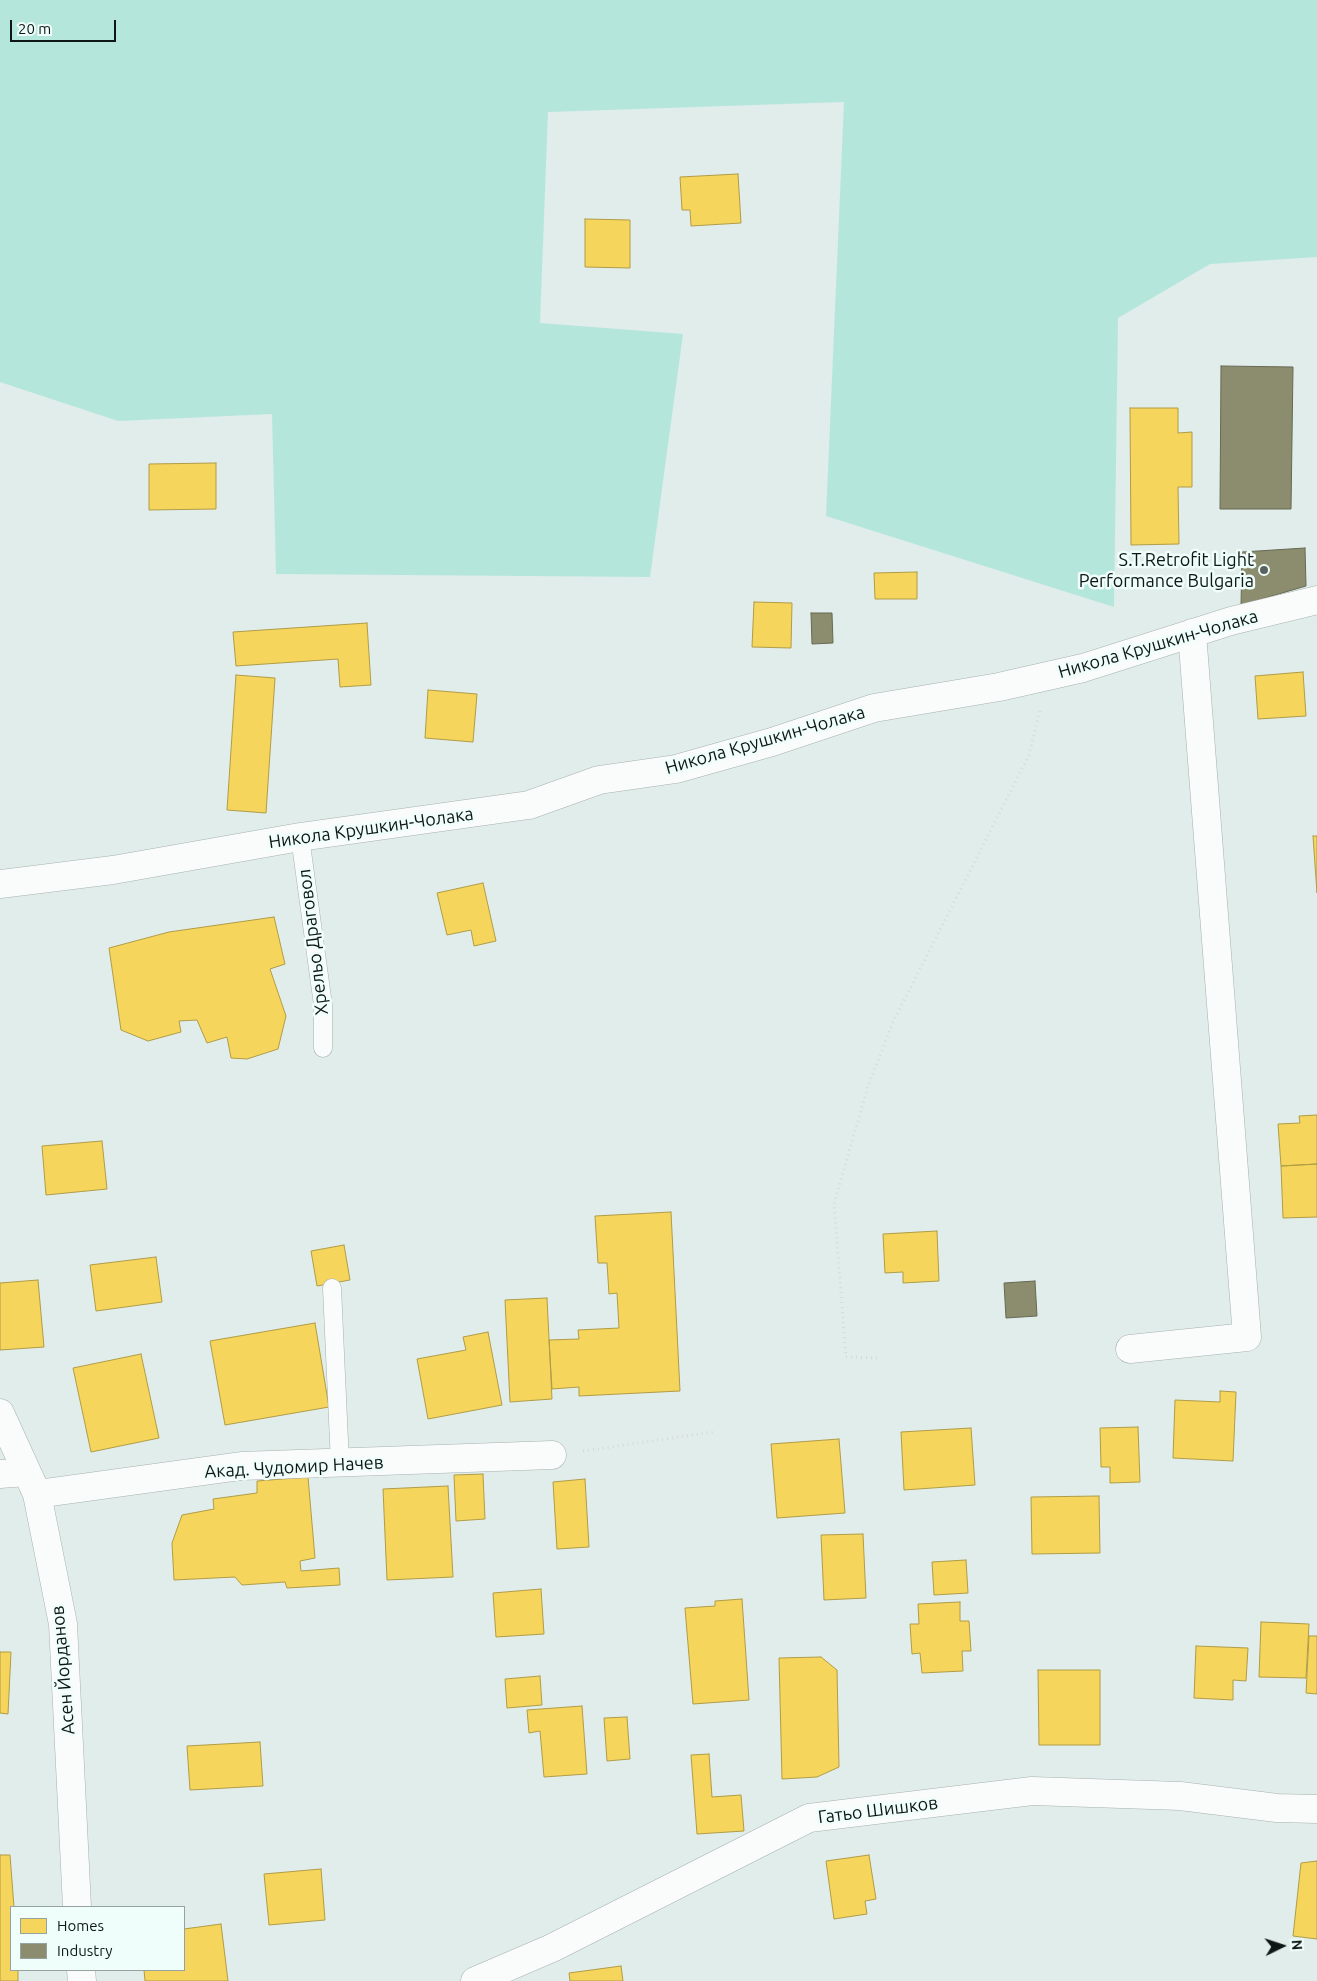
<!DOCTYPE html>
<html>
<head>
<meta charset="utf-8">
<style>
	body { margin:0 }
	#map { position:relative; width:1317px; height:1981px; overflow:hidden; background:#e0edea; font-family:Ubuntu,sans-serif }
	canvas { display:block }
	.legend { position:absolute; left:10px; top:1906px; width:175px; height:65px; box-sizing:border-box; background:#effefa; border:1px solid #95a29e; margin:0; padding:6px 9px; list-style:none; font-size:15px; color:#0e1715 }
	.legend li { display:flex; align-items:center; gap:10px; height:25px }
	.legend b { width:25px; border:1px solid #95a29e }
	.north { position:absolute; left:1257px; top:1921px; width:50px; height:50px; -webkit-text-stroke:4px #effefa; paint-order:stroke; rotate:86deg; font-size:14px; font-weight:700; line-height:20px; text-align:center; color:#0e1715 }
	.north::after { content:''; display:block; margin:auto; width:18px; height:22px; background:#0e1715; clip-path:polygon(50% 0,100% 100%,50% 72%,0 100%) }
	.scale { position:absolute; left:10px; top:20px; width:106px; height:22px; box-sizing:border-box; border:2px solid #0e1715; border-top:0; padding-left:6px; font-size:15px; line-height:18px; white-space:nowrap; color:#0e1715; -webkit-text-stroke:4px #effefa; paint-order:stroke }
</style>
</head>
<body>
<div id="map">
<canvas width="1317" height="1981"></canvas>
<ul class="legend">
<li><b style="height:14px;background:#f6d55c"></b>Homes</li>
<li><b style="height:14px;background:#8c8c6e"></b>Industry</li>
</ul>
<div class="north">N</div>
<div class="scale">20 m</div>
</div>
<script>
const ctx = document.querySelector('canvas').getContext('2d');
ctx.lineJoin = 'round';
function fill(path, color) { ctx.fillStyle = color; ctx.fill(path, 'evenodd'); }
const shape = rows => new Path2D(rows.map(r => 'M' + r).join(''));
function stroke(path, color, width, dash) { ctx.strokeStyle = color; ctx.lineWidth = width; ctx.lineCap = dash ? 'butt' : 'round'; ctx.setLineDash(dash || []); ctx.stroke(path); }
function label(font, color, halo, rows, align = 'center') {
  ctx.font = font + ' Ubuntu,sans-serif'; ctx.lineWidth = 5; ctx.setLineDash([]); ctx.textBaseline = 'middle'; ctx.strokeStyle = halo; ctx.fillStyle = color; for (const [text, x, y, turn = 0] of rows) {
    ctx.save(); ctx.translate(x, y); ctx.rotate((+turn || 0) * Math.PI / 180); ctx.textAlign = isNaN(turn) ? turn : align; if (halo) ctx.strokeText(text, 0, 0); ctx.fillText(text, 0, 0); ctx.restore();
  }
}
fill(shape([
	[0,0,1317,0,1317,257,1210,264,1118,318,1114,607,826,516,844,102,548,112,540,323,683,334,650,577,276,574,272,414,118,421,0,382]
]), '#b5e6dc');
const homes = shape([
	[738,174,741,223,691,226,690,210,682,210,680,177,738,174],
	[585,219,630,220,630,268,585,267,585,219],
	[1130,408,1178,408,1178,433,1192,432,1192,487,1178,487,1179,544,1131,545,1130,408],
	[216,463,216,509,149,510,149,464,216,463],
	[917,572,917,599,875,599,874,573,917,572],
	[754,602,792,603,791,648,752,647,754,602],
	[367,623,371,685,340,687,338,659,236,666,233,632,367,623],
	[1303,672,1306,716,1258,719,1255,676,1303,672],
	[236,675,275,678,266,813,227,810,236,675],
	[428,690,477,694,473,742,425,738,428,690],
	[1313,836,1317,836,1317,893,1313,836],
	[483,883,496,941,474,946,471,930,447,935,437,893,483,883],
	[274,917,285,964,270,969,286,1016,278,1049,247,1059,231,1058,227,1037,207,1043,197,1020,179,1021,181,1032,148,1041,121,1030,109,948,169,932,274,917],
	[1317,1115,1317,1164,1281,1166,1278,1124,1300,1123,1299,1116,1317,1115],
	[102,1141,107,1189,46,1195,42,1146,102,1141],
	[1317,1164,1317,1217,1283,1218,1281,1166,1317,1164],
	[671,1212,680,1391,579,1396,579,1387,552,1389,549,1340,579,1339,578,1330,619,1328,617,1293,609,1294,607,1263,598,1263,595,1216,671,1212],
	[937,1231,939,1281,903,1283,903,1272,885,1273,883,1234,937,1231],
	[344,1245,350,1280,317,1286,311,1251,344,1245],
	[156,1257,162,1302,96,1311,90,1265,156,1257],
	[38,1280,44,1347,0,1350,0,1283,38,1280],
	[547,1298,552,1399,510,1402,505,1300,547,1298],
	[315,1323,329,1407,225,1425,210,1341,315,1323],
	[488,1332,502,1405,428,1419,417,1359,466,1350,463,1337,488,1332],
	[141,1354,159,1438,91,1452,73,1368,141,1354],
	[1220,1391,1236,1392,1233,1461,1173,1458,1175,1400,1220,1402,1220,1391],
	[1138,1427,1140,1482,1110,1483,1110,1467,1101,1467,1100,1428,1138,1427],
	[971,1428,975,1485,904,1490,901,1432,971,1428],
	[839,1439,845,1513,777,1518,771,1444,839,1439],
	[483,1474,485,1519,456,1521,454,1475,483,1474],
	[308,1477,315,1558,300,1561,301,1571,339,1568,340,1585,287,1588,285,1582,242,1585,235,1577,174,1580,172,1543,182,1515,214,1509,213,1499,257,1493,257,1481,308,1477],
	[585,1479,589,1547,557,1549,553,1482,585,1479],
	[448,1486,453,1577,387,1580,383,1489,448,1486],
	[1099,1496,1100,1553,1032,1554,1031,1497,1099,1496],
	[863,1534,866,1598,824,1600,821,1535,863,1534],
	[966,1560,968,1593,934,1595,932,1562,966,1560],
	[541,1589,544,1634,496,1637,493,1593,541,1589],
	[742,1599,749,1700,693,1704,685,1608,715,1606,715,1601,742,1599],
	[960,1602,960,1621,969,1621,971,1651,962,1651,963,1671,922,1673,920,1653,912,1654,910,1624,919,1624,918,1604,960,1602],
	[1261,1622,1309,1624,1306,1678,1259,1677,1261,1622],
	[1309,1636,1317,1636,1317,1694,1306,1693,1309,1636],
	[1196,1646,1248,1648,1246,1681,1233,1680,1233,1700,1194,1698,1196,1646],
	[0,1652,11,1652,8,1714,0,1713,0,1652],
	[821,1657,837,1670,839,1767,817,1777,782,1779,779,1658,821,1657],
	[1038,1670,1100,1670,1100,1745,1039,1745,1038,1670],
	[540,1676,542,1705,507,1708,505,1679,540,1676],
	[582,1706,587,1774,544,1777,540,1731,529,1733,527,1710,582,1706],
	[627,1717,630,1759,607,1761,604,1718,627,1717],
	[260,1742,263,1786,190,1790,187,1746,260,1742],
	[709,1754,712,1797,741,1795,744,1831,697,1834,691,1755,709,1754],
	[0,1855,10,1855,14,1907,11,1907,11,1970,18,1970,18,1981,0,1981,0,1855],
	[869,1855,876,1899,865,1901,867,1914,834,1919,826,1861,869,1855],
	[1317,1861,1317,1939,1293,1936,1301,1863,1317,1861],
	[321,1869,325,1920,269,1925,264,1874,321,1869],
	[221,1924,228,1981,145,1981,144,1970,184,1970,184,1929,221,1924],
	[621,1966,623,1981,570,1981,569,1973,621,1966]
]);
fill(homes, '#f6d55c');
stroke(homes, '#b09c47', 1);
const industry = shape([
	[1221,366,1293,367,1291,509,1220,509,1221,366],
	[1305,548,1306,586,1241,605,1242,552,1305,548],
	[811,613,832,613,833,643,812,644,811,613],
	[1035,1281,1037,1316,1006,1318,1004,1283,1035,1281]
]);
fill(industry, '#8c8c6e');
stroke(industry, '#666953', 1);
const service = shape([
	[300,837,323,1005,323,1048],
	[332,1288,340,1463]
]);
const minor = shape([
	[0,884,113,870,300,837,529,805,599,780,676,769,772,742,874,708,999,687,1083,668,1231,621,1317,600],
	[1130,1349,1247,1337,1192,633],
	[0,1413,37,1494,63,1624,77,1907],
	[0,1474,26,1472],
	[37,1494,241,1466,552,1455],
	[81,1970,82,1981],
	[475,1981,552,1948,809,1818,1032,1791,1180,1796,1277,1808,1317,1809]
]);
stroke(service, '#a7b1af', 19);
stroke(minor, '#a7b1af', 29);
stroke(shape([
	[877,1358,846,1357,834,1204,868,1086,893,1022,1029,755,1040,710],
	[583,1451,714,1432]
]), '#d7dada', 3, [1, 4]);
stroke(service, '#fafcfc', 18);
stroke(minor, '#fafcfc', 28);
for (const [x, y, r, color] of [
	[1264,570,5,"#586260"]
]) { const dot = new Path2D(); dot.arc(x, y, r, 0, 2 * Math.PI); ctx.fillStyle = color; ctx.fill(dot); stroke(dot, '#effefa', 2); }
label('18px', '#0e1715', '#effefa', [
	["S.T.Retrofit Light",1254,560],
	["Performance Bulgaria",1254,581]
], 'right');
label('18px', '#0e1715', '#effefa', [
	["Никола Крушкин-Чолака",1158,644,-16],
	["Никола Крушкин-Чолака",765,740,-16],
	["Никола Крушкин-Чолака",371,828,-8],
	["Хрельо Драговол",313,942,-97],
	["Акад. Чудомир Начев",294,1467,-3],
	["Асен Йорданов",63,1670,-95],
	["Гатьо Шишков",878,1810,-7]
]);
</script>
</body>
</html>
